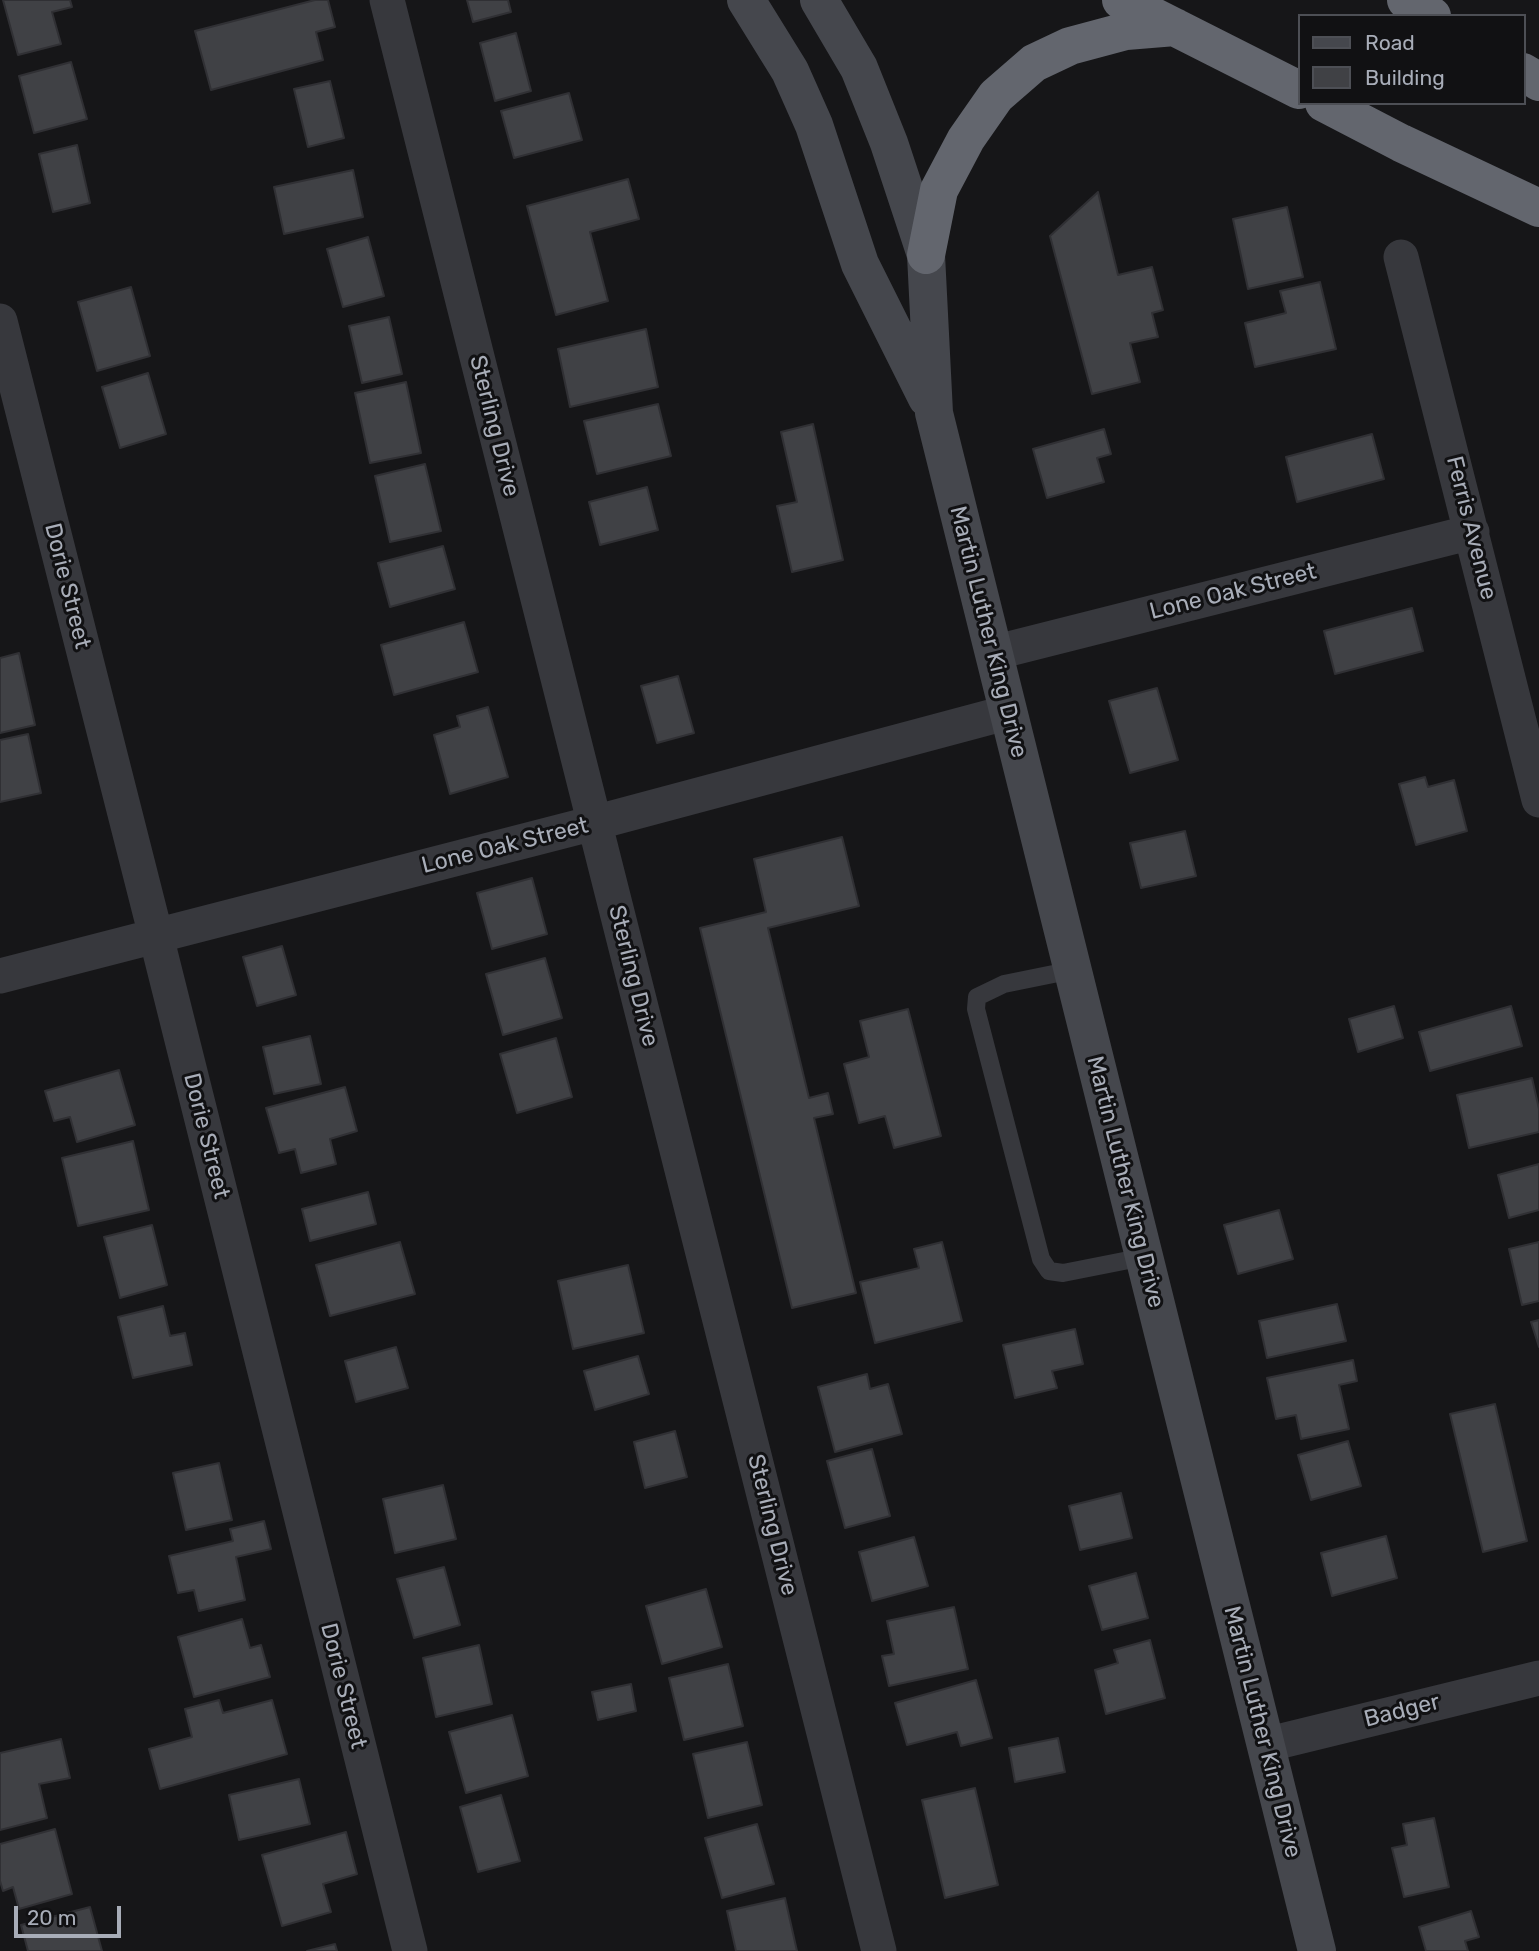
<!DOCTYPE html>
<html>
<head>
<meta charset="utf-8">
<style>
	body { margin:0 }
	#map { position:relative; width:1539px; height:1951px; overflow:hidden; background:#161618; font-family:Rubik,sans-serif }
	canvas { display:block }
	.legend { position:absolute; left:1298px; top:14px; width:228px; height:91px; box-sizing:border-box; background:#111113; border:2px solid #4d4f55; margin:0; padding:9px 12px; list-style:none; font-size:21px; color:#a8adb8 }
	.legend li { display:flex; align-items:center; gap:14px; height:35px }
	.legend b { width:35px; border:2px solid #4d4f55 }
	.scale { position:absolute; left:14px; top:1906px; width:107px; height:32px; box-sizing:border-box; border:4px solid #a8adb8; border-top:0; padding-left:9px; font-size:21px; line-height:24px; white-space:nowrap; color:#a8adb8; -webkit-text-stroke:5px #111113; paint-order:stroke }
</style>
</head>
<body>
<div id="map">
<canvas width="1539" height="1951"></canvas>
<ul class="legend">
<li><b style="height:9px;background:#45474d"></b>Road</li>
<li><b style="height:19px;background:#404145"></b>Building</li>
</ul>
<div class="scale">20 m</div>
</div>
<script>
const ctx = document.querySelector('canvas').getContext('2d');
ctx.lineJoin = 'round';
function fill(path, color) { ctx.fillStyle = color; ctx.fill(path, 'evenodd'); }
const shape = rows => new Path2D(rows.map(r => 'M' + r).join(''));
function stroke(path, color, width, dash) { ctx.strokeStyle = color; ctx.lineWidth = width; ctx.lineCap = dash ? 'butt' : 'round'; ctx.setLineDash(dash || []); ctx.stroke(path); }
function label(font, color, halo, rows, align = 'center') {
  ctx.font = font + ' Rubik,sans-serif'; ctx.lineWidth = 6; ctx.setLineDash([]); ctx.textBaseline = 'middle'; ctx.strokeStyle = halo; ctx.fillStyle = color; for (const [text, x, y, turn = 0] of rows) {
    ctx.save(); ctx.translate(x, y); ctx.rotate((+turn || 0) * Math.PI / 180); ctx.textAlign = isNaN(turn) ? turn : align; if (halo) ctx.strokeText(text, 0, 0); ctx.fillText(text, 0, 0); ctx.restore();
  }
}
const building = shape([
	[3,0,70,0,72,7,52,12,61,44,18,55,3,0],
	[315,0,328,0,335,27,316,32,323,60,211,90,195,31,315,0],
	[467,0,508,0,511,12,473,22,467,0],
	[516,33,531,91,495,101,480,43,516,33],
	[71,62,87,119,34,133,19,76,71,62],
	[330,81,344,138,308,147,294,89,330,81],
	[569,93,582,140,514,158,501,111,569,93],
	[77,145,90,203,53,212,39,154,77,145],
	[353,170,363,217,284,234,274,187,353,170],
	[628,179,639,219,590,232,608,301,556,315,527,206,628,179],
	[1098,192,1118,275,1152,267,1163,310,1152,313,1158,337,1130,343,1140,382,1092,394,1050,236,1098,192],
	[1287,207,1303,277,1248,289,1233,219,1287,207],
	[368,237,384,296,343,307,327,249,368,237],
	[1320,282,1336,349,1255,367,1245,323,1286,313,1280,291,1320,282],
	[131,287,150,356,97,371,78,302,131,287],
	[389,317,402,374,362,383,349,326,389,317],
	[646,329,658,387,570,407,558,349,646,329],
	[148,373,166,434,120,448,102,387,148,373],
	[406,382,421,453,370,463,355,393,406,382],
	[658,404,671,456,597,474,584,421,658,404],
	[813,424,843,560,792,572,777,506,797,502,781,432,813,424],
	[1104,429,1111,454,1097,458,1104,482,1047,498,1033,449,1104,429],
	[1372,434,1384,479,1297,502,1286,457,1372,434],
	[425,464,441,531,390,542,375,476,425,464],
	[647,487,658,530,600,545,589,502,647,487],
	[443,546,455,589,390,607,378,563,443,546],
	[1412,608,1423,651,1335,674,1324,631,1412,608],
	[464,622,478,672,394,695,381,645,464,622],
	[19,653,35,725,0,733,0,658,19,653],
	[678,676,694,733,657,743,641,686,678,676],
	[1157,688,1178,760,1130,773,1109,701,1157,688],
	[488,707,508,777,450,794,434,735,460,727,457,716,488,707],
	[28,734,41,793,0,802,0,740,28,734],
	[1425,777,1428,787,1454,780,1467,831,1416,845,1399,784,1425,777],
	[1185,831,1196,876,1141,888,1130,843,1185,831],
	[842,837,859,906,768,928,809,1098,828,1093,833,1114,814,1118,856,1293,792,1308,700,928,766,912,754,859,842,837],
	[532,878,547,934,492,949,477,893,532,878],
	[282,946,296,995,257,1006,243,957,282,946],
	[545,958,562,1018,503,1035,486,974,545,958],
	[1394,1006,1403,1038,1358,1052,1349,1019,1394,1006],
	[1511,1006,1522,1046,1430,1071,1419,1032,1511,1006],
	[908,1009,941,1136,894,1148,885,1116,859,1123,844,1064,869,1057,860,1021,908,1009],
	[310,1036,321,1084,274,1094,263,1047,310,1036],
	[556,1038,572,1097,517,1113,500,1054,556,1038],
	[119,1070,135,1125,77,1142,70,1117,54,1121,45,1091,119,1070],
	[1532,1078,1539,1109,1539,1132,1469,1148,1457,1095,1532,1078],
	[345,1087,357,1131,330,1139,336,1164,301,1173,295,1149,279,1153,266,1108,345,1087],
	[133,1141,149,1210,78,1226,62,1158,133,1141],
	[1539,1164,1539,1210,1509,1218,1498,1175,1539,1164],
	[368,1192,376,1224,310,1241,302,1209,368,1192],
	[1279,1210,1293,1259,1238,1274,1224,1225,1279,1210],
	[152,1225,167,1285,120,1298,104,1237,152,1225],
	[400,1242,415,1294,330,1316,316,1265,400,1242],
	[942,1242,962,1321,875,1343,860,1282,919,1268,914,1249,942,1242],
	[1539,1242,1539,1301,1522,1305,1509,1249,1539,1242],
	[628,1265,644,1333,573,1349,558,1281,628,1265],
	[1337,1304,1346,1341,1267,1358,1259,1321,1337,1304],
	[163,1306,170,1336,185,1333,192,1365,133,1378,118,1317,163,1306],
	[1539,1320,1539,1347,1531,1322,1539,1320],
	[1075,1329,1083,1364,1052,1371,1057,1388,1015,1398,1003,1345,1075,1329],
	[396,1347,408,1388,356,1402,345,1361,396,1347],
	[638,1356,649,1394,595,1410,584,1371,638,1356],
	[1353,1360,1357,1381,1339,1385,1349,1429,1301,1439,1296,1415,1276,1419,1267,1378,1353,1360],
	[867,1374,870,1389,888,1384,902,1434,835,1452,818,1387,867,1374],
	[1495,1404,1527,1541,1483,1552,1450,1414,1495,1404],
	[675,1431,687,1477,645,1488,634,1442,675,1431],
	[1348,1441,1361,1486,1311,1500,1298,1455,1348,1441],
	[872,1449,890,1516,845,1528,827,1461,872,1449],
	[219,1463,232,1520,186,1530,173,1473,219,1463],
	[443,1485,456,1539,395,1553,383,1499,443,1485],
	[1121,1493,1132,1538,1080,1550,1069,1506,1121,1493],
	[264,1521,271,1549,236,1557,245,1600,199,1611,194,1590,178,1593,169,1556,233,1541,230,1529,264,1521],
	[1386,1536,1397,1578,1332,1596,1321,1553,1386,1536],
	[914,1537,928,1586,872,1601,859,1552,914,1537],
	[444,1567,460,1625,414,1638,397,1579,444,1567],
	[1136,1573,1148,1618,1102,1630,1089,1586,1136,1573],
	[706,1589,722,1647,662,1664,646,1606,706,1589],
	[954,1607,968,1669,889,1686,882,1656,894,1654,887,1621,954,1607],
	[242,1619,250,1648,261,1645,270,1677,194,1697,178,1637,242,1619],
	[1150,1640,1165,1698,1106,1714,1095,1670,1118,1663,1114,1650,1150,1640],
	[479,1645,492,1704,436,1717,423,1658,479,1645],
	[728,1664,743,1726,684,1740,669,1678,728,1664],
	[976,1680,992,1738,961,1746,957,1732,907,1745,895,1703,976,1680],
	[631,1684,636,1711,598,1720,592,1692,631,1684],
	[219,1700,223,1713,272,1700,287,1754,160,1789,149,1749,192,1737,185,1709,219,1700],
	[512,1715,528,1776,466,1793,449,1732,512,1715],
	[1058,1738,1065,1772,1015,1782,1009,1748,1058,1738],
	[61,1739,70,1778,39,1784,47,1818,0,1830,0,1753,61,1739],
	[747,1742,762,1805,708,1818,693,1754,747,1742],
	[299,1779,310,1824,239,1840,229,1795,299,1779],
	[975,1788,998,1885,945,1898,922,1800,975,1788],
	[501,1795,520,1861,478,1872,460,1807,501,1795],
	[1434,1818,1449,1887,1404,1897,1392,1848,1407,1845,1403,1824,1434,1818],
	[757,1824,774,1884,722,1898,705,1838,757,1824],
	[55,1829,72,1894,19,1909,13,1887,3,1891,0,1881,0,1844,55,1829],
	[346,1832,357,1874,323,1884,331,1912,282,1926,262,1855,346,1832],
	[785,1898,797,1951,736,1951,727,1911,785,1898],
	[90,1907,102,1951,28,1951,21,1925,90,1907],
	[1471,1911,1479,1937,1465,1941,1468,1951,1426,1951,1419,1927,1471,1911],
	[335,1944,337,1951,307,1951,335,1944]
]);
fill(building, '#404145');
stroke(building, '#303034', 2);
stroke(shape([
	[1073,970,1004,984,977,997,976,1009,1041,1259,1049,1271,1063,1273,1144,1257]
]), '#37383d', 18);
stroke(shape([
	[387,0,879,1951],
	[1401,257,1539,800],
	[0,321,156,936,410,1951],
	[993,653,1472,532],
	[0,976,594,823,1009,712],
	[1265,1745,1539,1678]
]), '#37383d', 35);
stroke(shape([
	[746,0,790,71,814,125,860,264,927,398],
	[819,0,859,68,889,143,926,255,934,413,1317,1951]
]), '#45474d', 38);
stroke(shape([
	[1121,0,1299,90],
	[1406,0,1432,16],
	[1523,72,1539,82],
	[1324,103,1401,143,1539,208],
	[926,255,939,190,966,139,996,96,1034,63,1070,46,1126,31,1175,27]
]), '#63666e', 38);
label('23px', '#a8adb8', '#111113', [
	["Sterling Drive",494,426,76],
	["Ferris Avenue",1471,528,76],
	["Dorie Street",67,586,76],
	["Lone Oak Street",1233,592,-14],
	["Martin Luther King Drive",988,632,76],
	["Lone Oak Street",505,846,-14],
	["Sterling Drive",633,976,76],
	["Dorie Street",206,1136,76],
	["Martin Luther King Drive",1125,1182,76],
	["Sterling Drive",772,1525,76],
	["Dorie Street",343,1686,76],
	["Badger",1402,1711,-14],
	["Martin Luther King Drive",1262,1732,76]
]);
</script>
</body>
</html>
